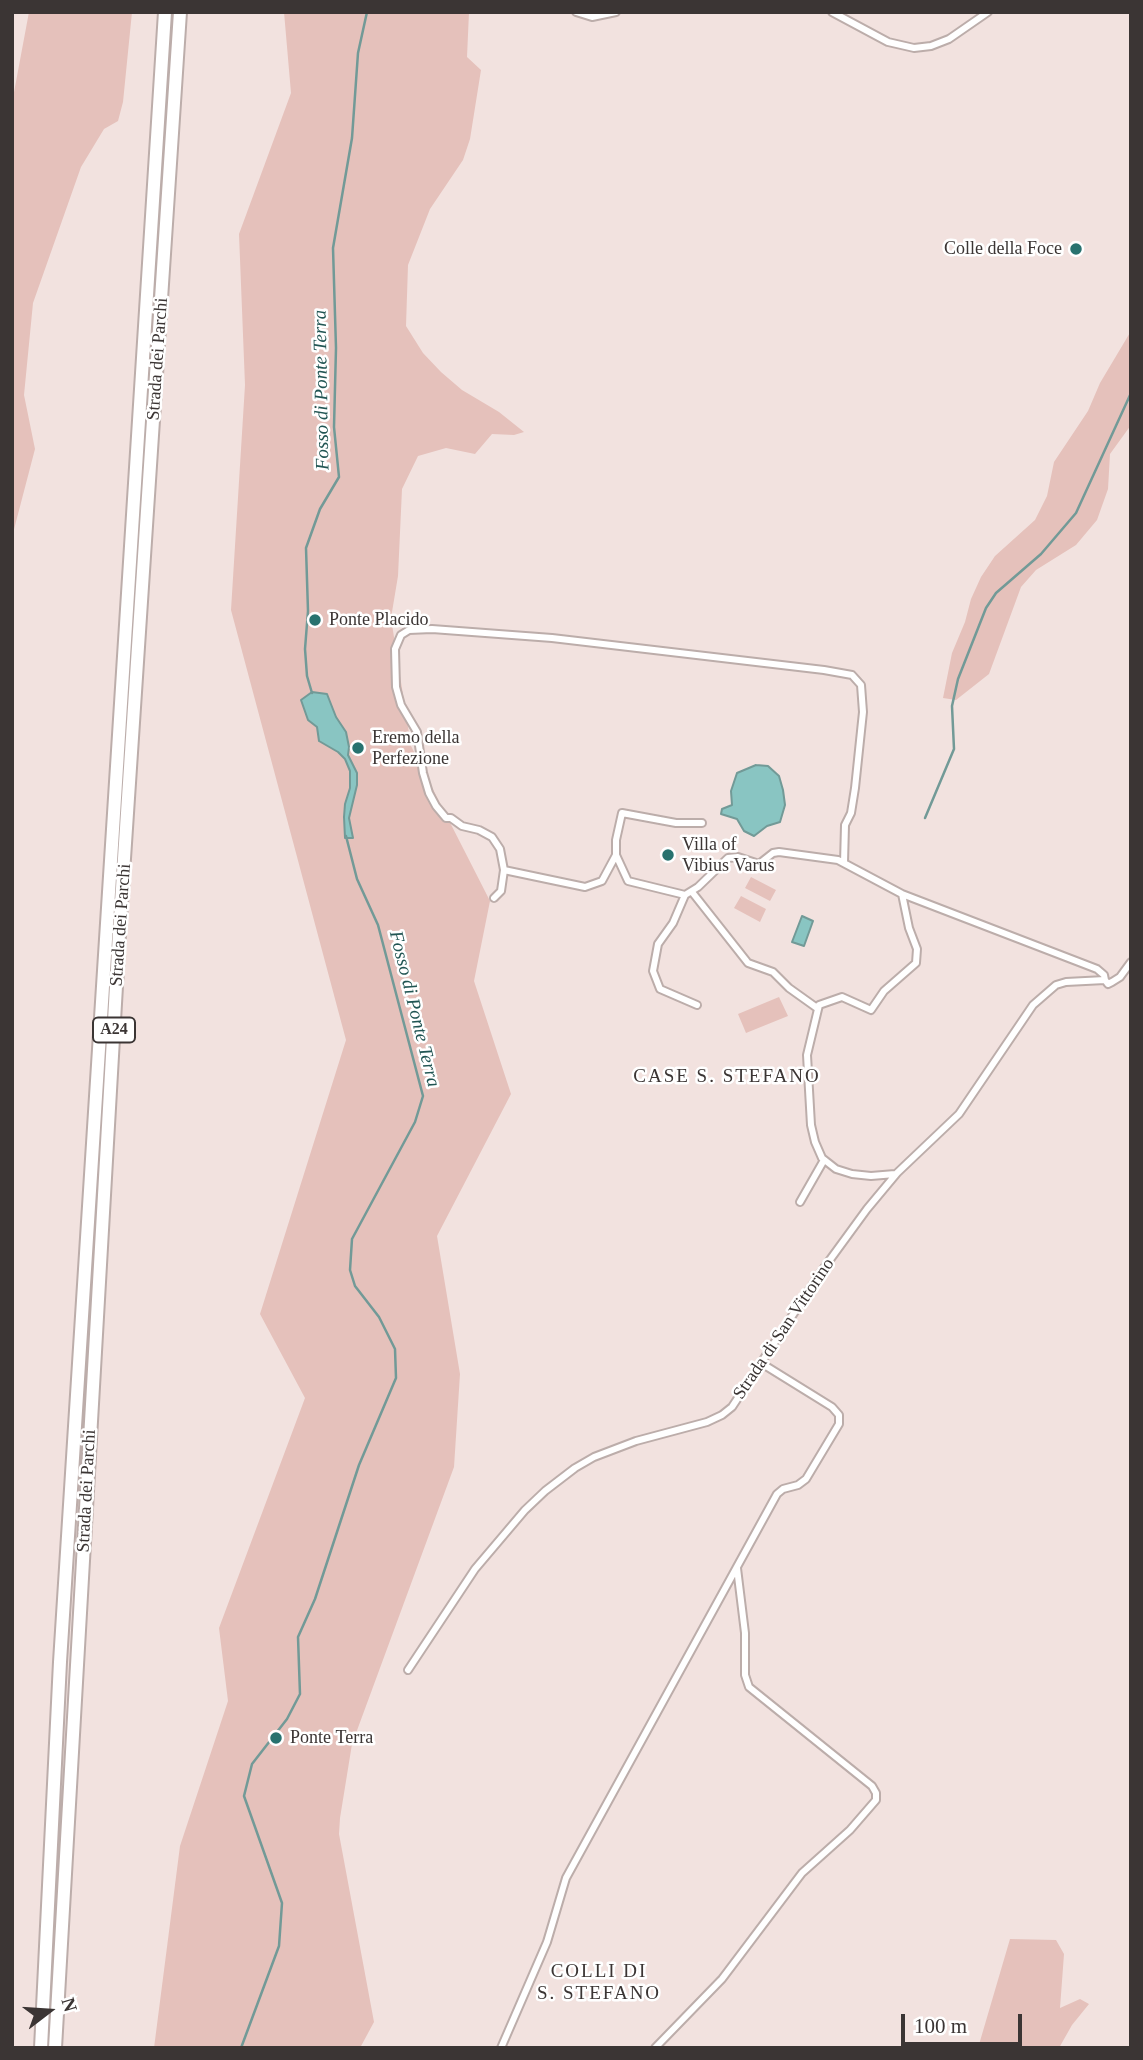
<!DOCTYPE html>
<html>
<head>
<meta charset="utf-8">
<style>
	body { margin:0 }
	#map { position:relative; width:1143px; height:2060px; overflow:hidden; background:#f2e2df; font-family:Georgia,serif }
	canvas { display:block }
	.frame { position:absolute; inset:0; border:14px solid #3b3534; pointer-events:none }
	.north { position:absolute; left:14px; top:1976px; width:70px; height:70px; -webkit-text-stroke:5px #fff; paint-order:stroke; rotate:73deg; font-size:19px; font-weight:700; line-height:28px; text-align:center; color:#3b3534 }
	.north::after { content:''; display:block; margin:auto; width:24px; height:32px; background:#3b3534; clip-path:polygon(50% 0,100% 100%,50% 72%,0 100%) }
	.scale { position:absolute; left:901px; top:2014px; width:121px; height:32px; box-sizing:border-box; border:4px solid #3b3534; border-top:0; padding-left:9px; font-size:21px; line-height:24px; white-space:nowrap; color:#3b3534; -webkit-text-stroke:5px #fff; paint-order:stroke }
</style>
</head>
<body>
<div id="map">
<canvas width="1143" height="2060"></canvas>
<div class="frame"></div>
<div class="north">N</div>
<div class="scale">100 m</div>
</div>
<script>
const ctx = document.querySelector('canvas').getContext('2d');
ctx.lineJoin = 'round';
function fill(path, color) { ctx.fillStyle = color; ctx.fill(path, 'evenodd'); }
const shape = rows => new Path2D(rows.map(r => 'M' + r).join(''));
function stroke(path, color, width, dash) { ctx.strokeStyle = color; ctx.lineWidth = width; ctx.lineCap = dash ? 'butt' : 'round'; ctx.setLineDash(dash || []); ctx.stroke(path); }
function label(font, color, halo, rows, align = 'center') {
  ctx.font = font + ' Georgia,serif'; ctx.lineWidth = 5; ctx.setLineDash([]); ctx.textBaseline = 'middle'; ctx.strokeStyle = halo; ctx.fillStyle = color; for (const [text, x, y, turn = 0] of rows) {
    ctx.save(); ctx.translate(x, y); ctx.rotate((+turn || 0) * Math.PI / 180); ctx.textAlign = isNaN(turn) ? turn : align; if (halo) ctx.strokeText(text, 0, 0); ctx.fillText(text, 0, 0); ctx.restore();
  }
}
fill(shape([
	[29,12,132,12,123,102,118,121,104,129,81,167,33,303,24,395,35,449,12,537,12,103],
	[284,12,469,12,467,57,481,70,470,139,463,160,430,209,408,265,406,326,423,353,441,372,462,390,499,412,524,432,514,435,492,434,475,454,446,448,418,456,402,489,398,576,391,618,411,746,490,901,474,981,511,1094,437,1236,460,1374,454,1467,352,1744,340,1818,339,1834,374,2022,360,2048,154,2048,180,1846,228,1701,219,1628,305,1398,260,1314,346,1040,231,610,245,385,239,234,291,93],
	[1131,331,1131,425,1110,454,1108,489,1097,520,1076,545,1036,570,1021,587,989,674,956,700,943,698,952,653,965,622,971,599,981,577,995,556,1035,520,1047,496,1054,462,1088,411,1100,383],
	[751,877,776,890,770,901,745,888],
	[741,896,766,909,760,922,734,908],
	[779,997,788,1016,746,1033,738,1014],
	[1010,1939,1056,1940,1064,1954,1060,2008,1080,1999,1089,2004,1072,2025,1059,2048,978,2048]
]), '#e5c1bb');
const water = shape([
	[312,692,327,694,336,717,346,732,349,747,348,755,357,773,357,785,349,818,353,838,345,838,344,817,345,804,350,788,350,771,345,759,338,752,319,741,317,727,308,720,301,700,312,692],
	[756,765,768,766,779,776,783,790,785,805,780,822,767,826,754,836,744,831,737,819,721,814,722,809,732,805,731,791,737,773,756,765],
	[802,916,813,921,804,946,792,942,802,916]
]);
fill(water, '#89c5c2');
stroke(water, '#729a97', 2);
stroke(shape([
	[312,693,307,676,305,649,308,611,306,548,320,509,339,477,334,427,336,348,333,248,352,138,358,53,367,12],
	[925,818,954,749,952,706,958,679,986,608,996,593,1041,554,1076,513,1131,393],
	[241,2048,279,1946,282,1903,244,1796,252,1764,287,1719,300,1694,298,1637,315,1599,359,1465,396,1378,395,1349,379,1317,355,1286,350,1270,352,1239,415,1122,423,1096,378,925,357,879,346,836]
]), '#729a97', 2.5);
const street = shape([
	[576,12,592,17,616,12],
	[832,12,888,42,914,48,931,46,949,39,988,12],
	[616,855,616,840,622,813,676,823,702,823],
	[504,870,500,849,492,837,479,830,462,826,451,818,446,818,436,806,429,793,423,773,417,732,401,705,396,687,395,649,401,635,409,630,432,629,552,638,824,670,852,675,861,685,863,712,855,788,851,813,845,825,844,863],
	[692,892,748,963,773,972,789,988,817,1008],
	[685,895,673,923,658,944,653,971,660,989,697,1005],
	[494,898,501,891,504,870,585,887,602,881,616,855,628,881,685,895,698,887,728,858,738,857,759,864,773,853,779,852,838,860,902,894,1097,969,1104,975,1105,980],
	[895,1174,871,1176,852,1174,836,1169,822,1158,815,1142,811,1125,807,1055,819,1005,842,997,871,1010,884,991,916,963,917,949,909,928,902,894],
	[800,1202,824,1160],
	[408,1670,475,1569,525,1510,545,1491,575,1468,594,1457,636,1441,707,1422,722,1415,732,1407,821,1272,867,1209,897,1173,959,1114,1033,1005,1056,985,1066,982,1105,980,1108,984,1112,982,1120,977,1131,962],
	[501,2048,547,1942,566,1878,777,1494,783,1489,798,1485,806,1479,839,1424,839,1415,832,1407,761,1363],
	[655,2048,722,1979,802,1873,850,1830,876,1800,876,1793,872,1786,749,1687,745,1675,745,1633,737,1568]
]);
const highway = shape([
	[41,2048,60,1662,165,12],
	[55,2048,119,934,180,12]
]);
stroke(street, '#bcadaa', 10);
stroke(highway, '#bcadaa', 16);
stroke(street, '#fff', 6);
stroke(highway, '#fff', 12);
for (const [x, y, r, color] of [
	[1076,249,7,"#28726f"],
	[315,620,7,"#28726f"],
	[358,748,7,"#28726f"],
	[668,855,7,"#28726f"],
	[276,1738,7,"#28726f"]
]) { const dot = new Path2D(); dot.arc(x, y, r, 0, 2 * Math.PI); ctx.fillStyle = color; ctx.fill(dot); stroke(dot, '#fff', 2.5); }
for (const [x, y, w] of [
	[114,1030,42]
]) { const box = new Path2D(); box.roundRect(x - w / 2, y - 12.5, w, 25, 5); ctx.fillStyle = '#fff'; ctx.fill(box); stroke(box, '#3b3534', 2); }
label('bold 16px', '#3b3534', null, [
	["A24",114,1030]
]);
label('18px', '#3b3534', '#fff', [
	["Colle della Foce",1062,249,"right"],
	["Ponte Placido",329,620],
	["Eremo della",372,738],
	["Perfezione",372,759],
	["Villa of",682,845],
	["Vibius Varus",682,866],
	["Ponte Terra",290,1738]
], 'left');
label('18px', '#3b3534', '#fff', [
	["Strada dei Parchi",158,359,-86],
	["Strada dei Parchi",121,925,-86],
	["Strada di San Vittorino",784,1329,-56],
	["Strada dei Parchi",87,1491,-87]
]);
label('italic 19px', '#215553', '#fff', [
	["Fosso di Ponte Terra",322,390,-91],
	["Fosso di Ponte Terra",414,1009,76]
]);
ctx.letterSpacing = '2px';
label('19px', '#3b3534', '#fff', [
	["CASE S. STEFANO",727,1077],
	["COLLI DI",599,1972],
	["S. STEFANO",599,1994]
]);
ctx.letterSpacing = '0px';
</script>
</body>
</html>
